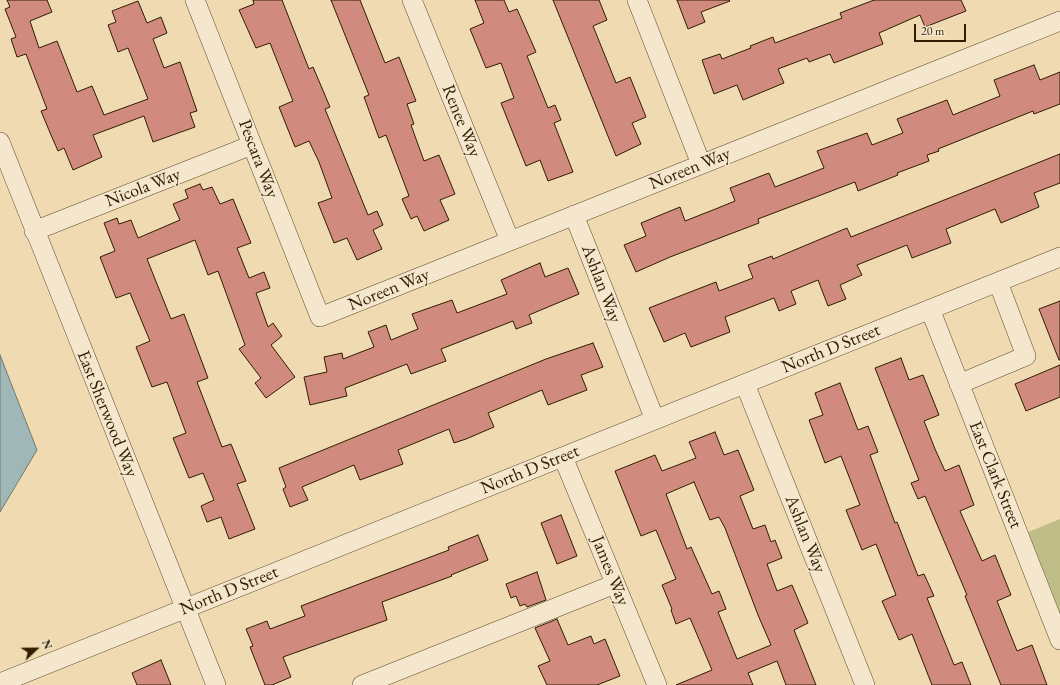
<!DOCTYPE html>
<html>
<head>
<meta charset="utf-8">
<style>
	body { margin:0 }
	#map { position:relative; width:1060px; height:685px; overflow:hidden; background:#efdab2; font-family:"EB Garamond",serif }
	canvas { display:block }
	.north { position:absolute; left:16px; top:629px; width:40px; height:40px; -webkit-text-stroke:3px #f5e7cd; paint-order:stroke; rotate:68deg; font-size:11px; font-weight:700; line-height:16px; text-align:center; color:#301c00 }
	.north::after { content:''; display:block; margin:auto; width:14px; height:18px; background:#301c00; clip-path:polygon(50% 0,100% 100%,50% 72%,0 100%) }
	.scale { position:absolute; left:914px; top:24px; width:52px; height:18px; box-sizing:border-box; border:2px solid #301c00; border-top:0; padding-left:5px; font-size:12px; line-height:14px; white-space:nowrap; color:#301c00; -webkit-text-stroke:3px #f5e7cd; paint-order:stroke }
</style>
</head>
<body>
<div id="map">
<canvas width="1060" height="685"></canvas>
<div class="north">N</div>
<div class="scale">20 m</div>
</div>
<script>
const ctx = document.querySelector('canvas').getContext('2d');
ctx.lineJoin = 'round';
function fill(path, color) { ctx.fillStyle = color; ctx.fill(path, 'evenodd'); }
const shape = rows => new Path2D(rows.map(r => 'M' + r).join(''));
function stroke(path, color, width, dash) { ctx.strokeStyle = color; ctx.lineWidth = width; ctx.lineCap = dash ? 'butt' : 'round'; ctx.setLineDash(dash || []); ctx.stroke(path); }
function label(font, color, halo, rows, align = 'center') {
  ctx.font = font + ' "EB Garamond",serif'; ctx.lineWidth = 3; ctx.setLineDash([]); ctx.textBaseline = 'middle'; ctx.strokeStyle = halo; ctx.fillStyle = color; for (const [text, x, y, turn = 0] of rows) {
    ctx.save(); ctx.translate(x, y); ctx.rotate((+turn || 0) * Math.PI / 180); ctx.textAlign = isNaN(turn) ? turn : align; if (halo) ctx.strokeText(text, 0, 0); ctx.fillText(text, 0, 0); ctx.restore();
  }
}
fill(shape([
	[1060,519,1060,648,1057,649,1011,539]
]), '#bfbe88');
const water = shape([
	[0,355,37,450,0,512,0,355]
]);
fill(water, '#a0b7b8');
stroke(water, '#73796e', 1);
const building = shape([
	[7,0,47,0,52,12,30,21,39,48,57,41,77,92,92,86,104,115,148,99,128,48,118,52,108,25,116,22,112,11,138,1,147,23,161,17,167,33,153,39,164,68,180,62,197,111,190,113,195,127,153,142,144,116,93,135,102,157,73,170,64,148,58,151,51,135,41,111,47,109,26,54,17,57,11,39,16,37,5,9,10,7,7,0],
	[253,0,282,0,309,69,313,67,330,107,325,109,368,215,377,211,383,225,373,230,382,249,357,260,347,238,334,243,318,203,332,198,319,162,309,141,295,147,279,107,293,101,270,43,256,48,239,10,254,4,253,0],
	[331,0,360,0,385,63,399,57,416,101,407,104,414,124,411,125,424,161,439,155,455,194,440,200,449,220,424,231,417,216,411,219,402,199,409,196,386,135,379,138,364,97,369,95,331,0],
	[475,0,504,0,509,12,517,9,536,52,527,56,548,108,555,105,561,120,554,123,573,172,548,181,540,160,526,166,501,103,514,98,501,63,486,68,470,29,484,23,475,0],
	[553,0,599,0,607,20,593,26,616,83,630,77,646,117,632,123,641,144,616,156,553,0],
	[677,0,729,0,730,1,701,12,705,22,688,29,677,0],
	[874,0,961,0,966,11,925,27,920,15,879,33,883,44,834,63,830,54,809,62,807,58,778,69,784,83,743,100,737,85,714,94,702,60,720,54,722,59,751,48,750,46,773,37,775,43,842,18,840,13,874,0],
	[1034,65,1040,80,1060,72,1060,104,1034,114,1033,111,938,149,939,151,927,155,929,161,897,173,898,175,858,191,855,182,758,219,759,223,670,257,636,272,624,245,646,236,641,223,680,207,685,221,718,208,735,201,730,188,769,173,775,187,824,168,817,151,867,133,872,145,903,133,897,119,947,100,953,115,1000,96,994,80,1034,65],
	[1060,154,1060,183,1034,193,1039,207,1001,223,995,209,946,229,951,243,912,258,907,245,857,265,862,275,840,285,846,299,828,306,818,280,791,291,796,304,779,311,774,298,725,317,730,332,691,347,685,333,664,342,649,308,716,282,719,291,753,278,748,265,772,256,773,259,847,228,851,237,1060,154],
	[200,184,203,190,212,187,220,204,233,199,251,243,237,248,249,278,264,272,270,288,256,293,268,327,273,323,282,336,271,345,295,377,266,398,255,383,261,378,239,349,245,345,218,271,208,275,195,240,147,259,171,319,184,314,208,378,197,382,222,447,231,444,246,481,237,484,255,529,229,539,221,517,207,522,201,506,214,500,203,473,189,478,173,438,186,433,167,382,152,387,136,347,150,341,130,293,116,298,100,257,115,251,104,223,117,218,119,224,131,220,138,238,180,220,173,204,188,198,185,190,200,184],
	[540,263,545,277,568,268,579,294,529,315,532,323,516,329,513,321,441,349,446,361,411,374,407,364,345,388,347,396,310,405,304,377,327,372,324,357,342,353,343,359,374,347,368,332,386,325,391,340,418,329,412,314,452,300,457,313,507,294,501,280,540,263],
	[1060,301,1060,360,1059,360,1039,309,1060,301],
	[593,343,603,367,581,375,587,390,548,405,542,390,488,413,494,427,466,439,454,443,449,429,398,450,403,464,360,480,354,465,302,487,308,500,290,507,283,489,286,487,279,468,546,359,593,343],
	[901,358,909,380,923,375,939,415,924,421,935,449,945,471,959,465,974,505,960,511,982,561,995,555,1011,595,997,601,1017,651,1032,645,1047,685,1001,685,965,596,967,595,925,496,918,499,911,483,919,480,875,368,901,358],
	[1060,365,1060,397,1026,411,1015,384,1060,365],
	[840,383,858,430,868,426,878,452,870,455,895,523,897,522,918,576,924,574,934,596,927,598,954,665,962,662,971,685,932,685,912,634,899,640,882,601,896,595,876,544,862,550,846,510,860,505,841,456,825,463,809,420,823,415,815,393,840,383],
	[715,432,724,455,738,450,754,490,740,496,753,529,765,525,771,542,775,540,782,558,767,564,777,591,792,585,808,623,794,630,816,685,786,685,777,661,748,673,753,685,676,685,712,670,690,618,676,624,671,610,672,609,662,585,676,579,656,530,641,536,615,471,655,455,662,471,696,458,689,442,715,432],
	[694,482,710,520,719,517,725,528,758,615,771,645,737,659,718,612,726,609,719,591,712,594,691,547,687,549,666,494,694,482],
	[561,515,577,556,557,564,541,523,561,515],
	[478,535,488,560,451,575,452,576,382,602,387,620,283,657,291,677,272,685,265,685,250,647,253,646,246,629,267,621,270,629,305,616,301,606,449,550,448,547,478,535],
	[537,572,546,600,527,607,525,604,520,606,516,596,511,598,506,584,537,572],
	[557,619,568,645,591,636,594,644,605,639,620,676,597,685,547,685,538,666,550,661,535,628,557,619],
	[161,660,171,685,137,685,132,673,161,660]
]);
fill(building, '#d08b7e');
stroke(building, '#301c00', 1);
const minor = shape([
	[195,0,320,317,1060,21],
	[412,0,510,241],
	[637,0,701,164],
	[0,142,216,685],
	[574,215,655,420],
	[34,231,252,145],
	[930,309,1060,640],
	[745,384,865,685],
	[959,384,1026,356,998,282],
	[563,457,657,685],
	[0,683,1060,257],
	[362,685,615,584]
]);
stroke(minor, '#604c2c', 20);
stroke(minor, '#f5e7cd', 19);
label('18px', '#301c00', '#f5e7cd', [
	["Renee Way",461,121,68],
	["Pescara Way",258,159,69],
	["Noreen Way",690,169,-22],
	["Nicola Way",143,188,-21],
	["Ashlan Way",601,284,69],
	["Noreen Way",389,290,-22],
	["North D Street",831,349,-22],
	["East Sherwood Way",107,414,68],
	["North D Street",530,470,-22],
	["East Clark Street",995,475,68],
	["Ashlan Way",805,534,68],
	["James Way",610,571,68],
	["North D Street",229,591,-22]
]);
</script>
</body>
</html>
